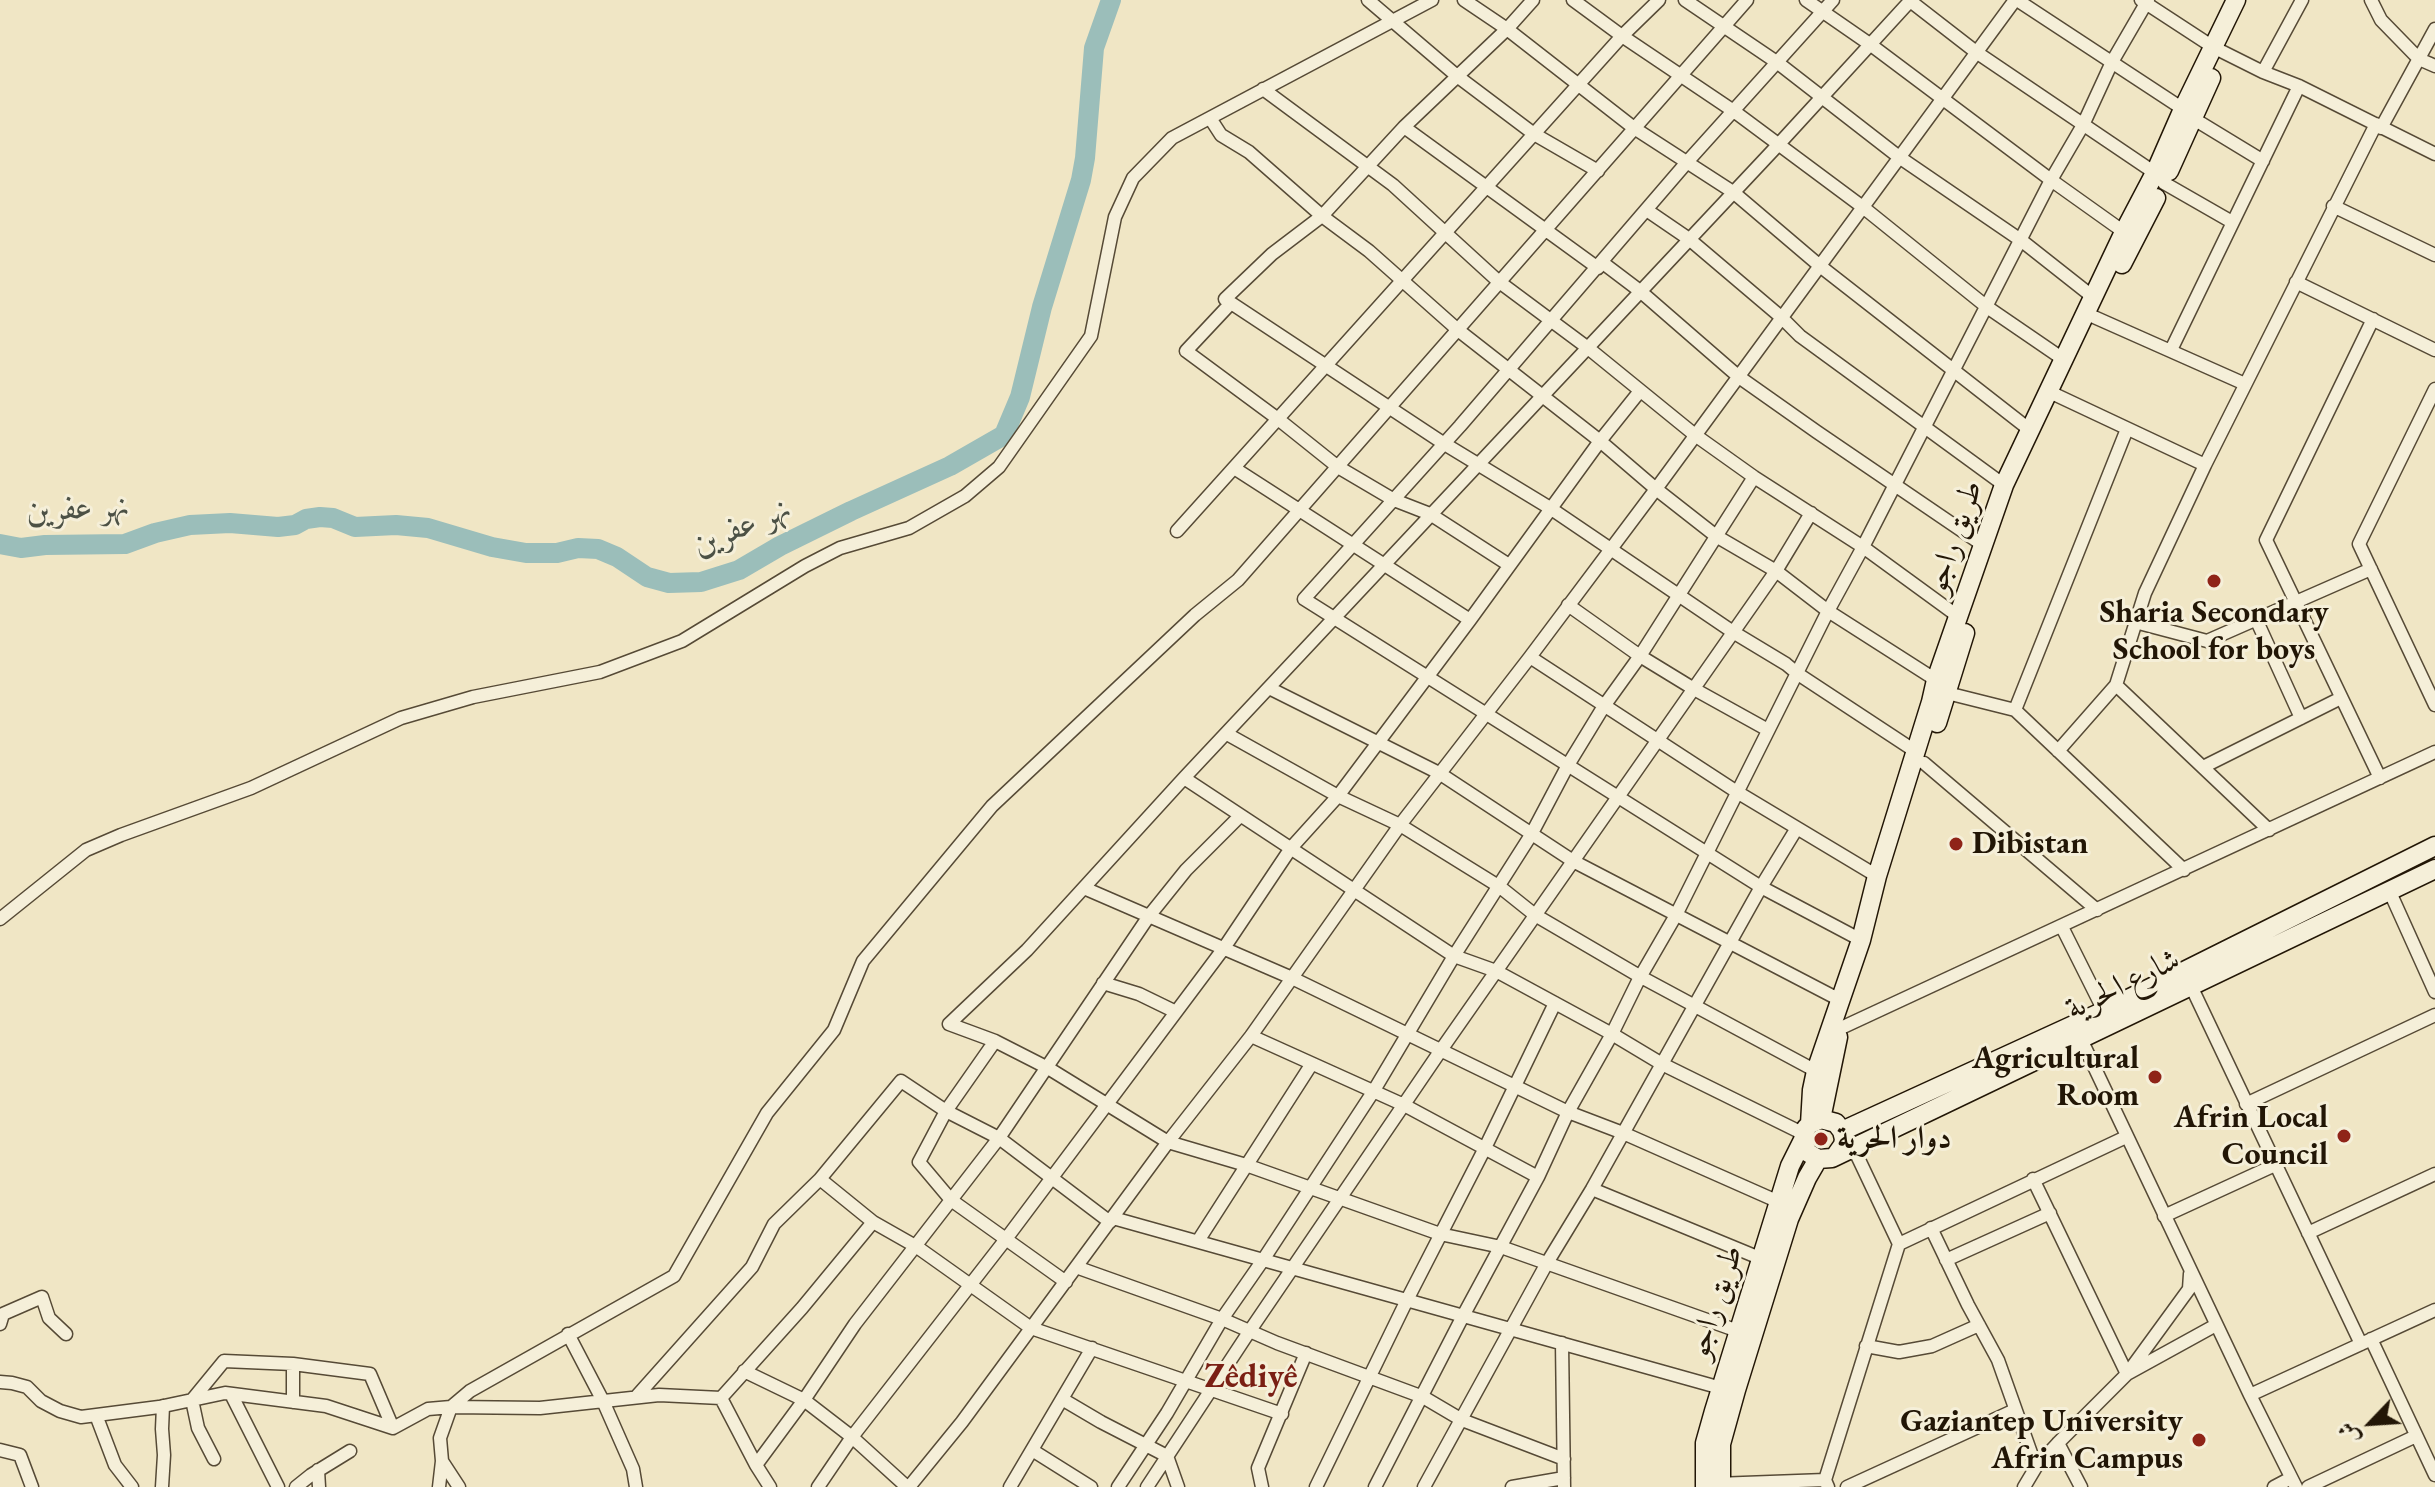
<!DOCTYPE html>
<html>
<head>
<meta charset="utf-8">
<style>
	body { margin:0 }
	#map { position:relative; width:2435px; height:1487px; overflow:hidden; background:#f0e6c5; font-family:"EB Garamond",Amiri,serif }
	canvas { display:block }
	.north { position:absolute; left:2331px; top:1383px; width:80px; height:80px; -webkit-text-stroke:6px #f5efd9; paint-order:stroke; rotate:245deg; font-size:22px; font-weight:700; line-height:32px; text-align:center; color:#221606 }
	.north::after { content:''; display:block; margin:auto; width:28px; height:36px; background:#221606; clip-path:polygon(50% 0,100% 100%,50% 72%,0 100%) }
</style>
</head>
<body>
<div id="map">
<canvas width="2435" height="1487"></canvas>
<div class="north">ش</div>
</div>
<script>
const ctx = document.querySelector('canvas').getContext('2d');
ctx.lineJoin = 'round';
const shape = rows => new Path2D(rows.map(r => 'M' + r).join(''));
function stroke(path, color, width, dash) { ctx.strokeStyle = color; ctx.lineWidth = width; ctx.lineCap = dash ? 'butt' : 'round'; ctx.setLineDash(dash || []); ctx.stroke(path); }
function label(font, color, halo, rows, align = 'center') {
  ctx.font = font + ' "EB Garamond",Amiri,serif'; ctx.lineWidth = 6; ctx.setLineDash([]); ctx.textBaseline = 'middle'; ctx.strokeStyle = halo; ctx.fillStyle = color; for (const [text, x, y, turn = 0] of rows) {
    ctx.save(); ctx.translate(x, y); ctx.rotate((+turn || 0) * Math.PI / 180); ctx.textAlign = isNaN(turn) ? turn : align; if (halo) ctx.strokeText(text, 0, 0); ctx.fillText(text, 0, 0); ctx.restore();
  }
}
stroke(shape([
	[0,544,21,548,45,545,125,544,155,533,190,525,230,523,278,527,295,525,306,519,320,517,333,518,355,527,396,525,428,528,492,547,526,553,557,553,578,548,598,549,617,557,647,577,669,583,701,582,739,570,780,546,851,511,950,466,1004,435,1020,397,1042,307,1081,180,1085,158,1094,48,1111,0]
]), '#9bbeba', 20);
const minor = shape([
	[1368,0,1457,76,1534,134,1598,171],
	[1464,0,1507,29,1634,128,1733,192,1820,266,2030,430],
	[1533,0,1507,29,1404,127,1322,216,1272,254,1225,299,1443,443,1550,508,1733,632,1786,664,1798,674,1915,751],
	[1573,0,1622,36,1735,112,1864,208,1987,307,2063,359],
	[1685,0,1778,63,1899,157,2022,241,2093,297],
	[1806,0,1871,45,2051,180,2124,232],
	[1833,0,1688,161,1460,426,1304,599,1761,887,1861,940],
	[1909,0,1976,52,2155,173,2164,183,2232,222],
	[2017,0,2183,109,2194,119,2263,161],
	[2141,0,2213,47,2263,72,2299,86,2435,154],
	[2371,0,2381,20,2419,59,2435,66],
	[2263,72,2302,0],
	[1263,89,1393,185,1498,281,1588,348,1695,435,1754,477,1863,547,1959,617],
	[1210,118,1221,135,1249,152,1322,216,1369,251,1458,330,1600,441,1656,489,1716,536,1776,571,1828,611,1936,680],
	[1404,127,1598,268],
	[2381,128,2435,29],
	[2333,206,2435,255],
	[1648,211,1689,239,1781,317,1800,336,2004,485],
	[1603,263,1640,291,1739,377,1817,432,1983,545],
	[2296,282,2435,350],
	[1231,303,1186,351,1278,419,1338,467,1394,500,1430,514,1509,565],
	[2094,317,2245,384],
	[2373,319,2266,540,2380,778],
	[2171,350,2299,86],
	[2435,389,2359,544,2435,705],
	[2056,395,2205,465],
	[1234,468,1470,620],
	[1177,531,1622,36,1659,0],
	[1568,605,1640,656,1694,689,1768,730],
	[2256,619,2301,718],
	[2135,622,2207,641,2371,569],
	[1530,657,1737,792,1877,876],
	[2116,685,2269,830],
	[1269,688,1439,773,1573,861,1840,1000],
	[1947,693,2015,710,2184,870],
	[2015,710,2127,429],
	[1227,734,1338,796,1400,825,1500,887,1535,915,1641,977,1816,1071],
	[2058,751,2116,685,2145,593,2205,465,2376,124],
	[1924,763,2097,910],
	[2203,767,2341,698],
	[1184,778,1454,956,1496,971,1612,1034,1662,1064,1804,1134],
	[1084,888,1292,978,1568,1112,1623,1133,1779,1202],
	[2389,890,2435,992],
	[0,919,86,850,121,835,251,788,401,718,473,697,600,672,682,641,805,566,840,548,909,528,965,496,999,467,1091,336,1115,217,1133,178,1172,138,1432,0],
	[2062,927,2104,1011],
	[1103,983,1139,994,1176,1012],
	[2191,986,2361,1344],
	[1841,1028,2435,752],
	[1251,1036,1404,1105,1538,1177],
	[2081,1039,2250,1395,2296,1487],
	[995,1041,946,1111,919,1162,951,1200,1066,1282],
	[2246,1104,2435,1015],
	[1853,1147,1899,1244],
	[2033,1179,2127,1374,2216,1325],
	[1592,1189,1762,1259],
	[2164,1216,2275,1165],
	[1113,1218,1721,1388],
	[1110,1222,999,1138,946,1111,901,1081,820,1179,873,1222,917,1247,1031,1328,1282,1414],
	[1931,1228,1968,1305,1998,1360,2036,1467],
	[2308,1233,2435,1174],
	[1198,1241,1311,1065],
	[1946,1260,2050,1213],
	[1076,1267,1222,1319,1277,1343,1423,1397,1462,1420,1564,1459],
	[0,1324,3,1314,42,1297,49,1318,66,1334],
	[1738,1331,1501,1247,1440,1234,1246,1165,1168,1142,1048,1068,995,1041,949,1024,1027,950,1184,778,1778,145,1911,0],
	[568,1334,603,1401,633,1469,636,1487],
	[2371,1339,2435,1475],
	[1562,1343,1564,1487],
	[1866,1346,1899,1352,1932,1346,1979,1325],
	[293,1364,293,1402],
	[744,1371,804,1400,852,1437,907,1487],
	[0,1382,12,1383,27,1387,41,1401,60,1411,81,1417,159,1407,225,1393,326,1406,393,1428,428,1409,451,1407,540,1408,659,1395,721,1398],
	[231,1394,278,1487],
	[2250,1395,2435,1310],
	[636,1397,752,1267,774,1224,820,1179],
	[721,1398,802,1308,873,1222],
	[721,1398,756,1465,770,1487],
	[1062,1399,1101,1422,1167,1456,1178,1487],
	[96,1415,115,1465,132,1487],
	[2058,1443,2081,1487],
	[0,1450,20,1455,32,1487],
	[1032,1450,1091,1487],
	[214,1459,198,1428,192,1400,224,1361,293,1364,370,1374,393,1428],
	[756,1465,804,1400,855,1324,999,1138,1149,916,1186,870,1240,816],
	[318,1470,319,1487],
	[1716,1484,1825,1480],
	[162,1487,164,1455,162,1429,163,1406],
	[296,1487,311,1475,350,1451],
	[439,1487,442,1461],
	[459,1487,442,1461,440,1438,451,1407,470,1391,674,1276,767,1113,834,1030,863,961,992,806,1195,615,1238,580,1747,0],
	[818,1487,852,1437,1006,1239,1224,948,1291,848,1338,796,1470,620,1600,441,1640,391],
	[909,1487,962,1422,1168,1142,1251,1036,1400,825,1530,657,1656,489,2015,0],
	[1010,1487,1092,1348],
	[1118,1487,1167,1413,1222,1319,1263,1260,1373,1092,1454,956,1531,835,1568,765,1604,706,1640,656,1754,477],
	[1147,1487,1249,1332,1441,1050,1776,571,1811,513],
	[1262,1487,1258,1468,1306,1353],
	[1316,1487,1407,1300,1485,1148,1555,1003],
	[1375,1487,1463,1316,1538,1177,1568,1112,1612,1034,1639,979,1676,915,1828,611,1863,547,2051,180,2083,125,2112,62,2148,0],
	[1424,1487,1547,1263,1592,1189,1761,887,1797,828],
	[1512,1487,1564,1478],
	[1828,1487,1825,1480,1899,1244,2126,1137],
	[1847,1487,2015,1410],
	[2024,1487,2036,1467,2058,1443,2127,1374,2189,1289,2190,1274],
	[2274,1487,2291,1478],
	[2308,1487,2416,1436]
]);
const secondary = shape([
	[2169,171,2211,78],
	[2122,264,2156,198],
	[1937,723,1965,633],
	[1821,1119,1838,1037],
	[1810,1124,1812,1090,1816,1071,1861,940,1877,876,1931,702,1936,680,2004,485,2124,232,2155,173,2183,109,2236,0],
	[1842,1131,2104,1011,2435,846],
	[1836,1155,1843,1145,1844,1139,1842,1131,1836,1123,1821,1119,1810,1124,1806,1128,1803,1140,1807,1152,1818,1159,1832,1158,2435,869],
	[1705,1487,1705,1443,1714,1411,1790,1166,1803,1140],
	[1721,1487,1721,1444,1736,1390,1789,1219,1807,1178,1818,1159]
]);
stroke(minor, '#564a36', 15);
stroke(secondary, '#221606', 21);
stroke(minor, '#f5efd9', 12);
stroke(secondary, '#f5efd9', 18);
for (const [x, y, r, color] of [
	[2214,581,8,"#8f2418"],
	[1956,844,8,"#8f2418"],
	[2155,1077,8,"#8f2418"],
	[2344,1136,8,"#8f2418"],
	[1821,1139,8,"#8f2418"],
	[2199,1440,8,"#8f2418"]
]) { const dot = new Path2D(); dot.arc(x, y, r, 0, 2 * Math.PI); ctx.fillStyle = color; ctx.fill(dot); stroke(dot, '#f5efd9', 3); }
label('32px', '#221606', '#f5efd9', [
	["طريق راجو",1955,537,-71],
	["شارع الحرية",2123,985,-26],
	["طريق راجو",1716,1302,-72]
]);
label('bold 32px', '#221606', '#f5efd9', [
	["Sharia Secondary",2214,613,"center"],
	["School for boys",2214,650,"center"],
	["Dibistan",1972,844,"left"],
	["Agricultural",2139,1059],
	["Room",2139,1096],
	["Afrin Local",2328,1118],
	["Council",2328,1155],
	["دوار الحرية",1837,1139,"left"],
	["Gaziantep University",2183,1422],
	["Afrin Campus",2183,1459]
], 'right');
label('italic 34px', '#4c5145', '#f5efd9', [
	["نهر عفرين",78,509,-3],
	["نهر عفرين",742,527,-23]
]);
label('bold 34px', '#7a1f14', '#f5efd9', [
	["Zêdiyê",1251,1378]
]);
</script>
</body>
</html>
